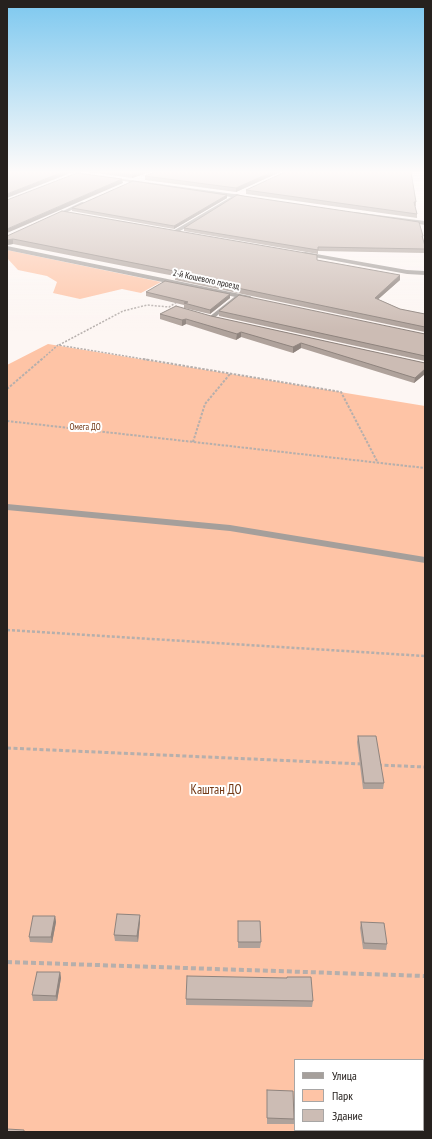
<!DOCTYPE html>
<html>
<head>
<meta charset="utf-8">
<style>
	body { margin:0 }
	#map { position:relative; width:432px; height:1139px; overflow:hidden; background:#fdf6f3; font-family:"PT Sans Narrow",sans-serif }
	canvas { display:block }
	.frame { position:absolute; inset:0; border:8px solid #26211e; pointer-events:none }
	.legend { position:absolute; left:294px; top:1059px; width:130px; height:72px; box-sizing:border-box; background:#fff; border:1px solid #a8a6a5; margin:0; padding:5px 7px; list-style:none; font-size:12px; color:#26211e }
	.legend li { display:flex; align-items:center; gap:8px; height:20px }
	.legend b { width:20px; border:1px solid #a8a6a5 }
</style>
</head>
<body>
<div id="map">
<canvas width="432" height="1139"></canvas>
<div class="frame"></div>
<ul class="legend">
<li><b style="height:5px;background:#a59f9b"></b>Улица</li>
<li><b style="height:11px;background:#fec4a6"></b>Парк</li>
<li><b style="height:11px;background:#ccbcb4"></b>Здание</li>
</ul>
</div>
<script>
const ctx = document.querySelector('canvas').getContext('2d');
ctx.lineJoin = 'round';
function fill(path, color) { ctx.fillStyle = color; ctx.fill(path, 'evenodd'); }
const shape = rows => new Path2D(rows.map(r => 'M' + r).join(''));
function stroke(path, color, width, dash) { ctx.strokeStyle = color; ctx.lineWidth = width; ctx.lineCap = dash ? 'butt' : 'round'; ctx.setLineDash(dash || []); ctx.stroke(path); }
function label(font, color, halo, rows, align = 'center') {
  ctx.font = font + ' "PT Sans Narrow",sans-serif'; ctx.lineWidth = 4; ctx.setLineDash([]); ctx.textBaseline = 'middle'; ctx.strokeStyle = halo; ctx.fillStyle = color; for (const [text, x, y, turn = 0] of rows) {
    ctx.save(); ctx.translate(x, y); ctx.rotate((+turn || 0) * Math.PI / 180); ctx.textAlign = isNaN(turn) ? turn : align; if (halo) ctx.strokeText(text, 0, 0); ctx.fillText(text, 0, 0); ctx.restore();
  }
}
fill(shape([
	[7,250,161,282,141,293,122,289,80,299,53,293,57,282,47,276,18,270,7,258],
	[48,344,425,406,425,1132,7,1132,7,365],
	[295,1060,423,1060,423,1130,295,1130]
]), '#fec4a6');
stroke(shape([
	[59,345,123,311,147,305,169,307,177,302],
	[41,360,58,345,149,360]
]), '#b6afac', 1.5, [2, 1.5]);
stroke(shape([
	[143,359,341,392,378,463],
	[7,389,42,359],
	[7,421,425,468],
	[193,442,205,404,230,374]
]), '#b6afac', 2, [2.5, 1.5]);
stroke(shape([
	[7,630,425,656]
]), '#b6afac', 2.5, [3, 2]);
stroke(shape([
	[7,748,363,764],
	[378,765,425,767]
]), '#b6afac', 3, [4, 2.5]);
stroke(shape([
	[7,962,425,976],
	[423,1081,425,1075],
	[406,1130,406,1132]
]), '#b6afac', 4, [5, 3]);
fill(shape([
	[238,294,241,296,240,297,213,319,209,319,209,317,238,294],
	[7,504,230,525,425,557,425,563,230,531,7,510,7,504]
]), '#a59f9b');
fill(shape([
	[67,172,77,172,90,175,88,176,67,172],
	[108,177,234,194,237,194,251,198,249,199,236,198,175,234,172,232,173,231,231,197,110,179,108,177],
	[82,202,86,203,55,218,50,217,82,202],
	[354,212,425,221,425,225,356,214,354,213,354,212],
	[7,246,250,296,253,298,250,300,7,250,7,246],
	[305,252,407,270,425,271,425,275,407,274,303,255,302,254,305,252]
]), '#a59f9b');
fill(shape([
	[88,172,150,172,132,178],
	[155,172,280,172,236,192,145,180,145,176],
	[246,190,416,202,416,206,415,206,417,214,417,218,246,194],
	[227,195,227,198,174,229,72,211,72,208],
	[184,228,423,236,423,240,425,246,425,253,318,251,318,254,184,231],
	[7,236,317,260,400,280,378,299,400,309,425,314,425,332,175,280,175,276,159,273,13,244,7,245],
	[146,292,230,298,210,314,184,308,184,305,146,296],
	[219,311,425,334,425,361,219,316],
	[160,314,211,316,425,363,425,374,414,383,301,348,293,353,241,337,236,340,186,324,182,326,160,319],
	[358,736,384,783,383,789,363,789,357,742],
	[140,915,140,921,138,942,115,941,114,935],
	[55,916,56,922,52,943,30,942,29,937],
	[238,921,261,942,260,948,238,948],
	[361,922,387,944,386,950,363,949,360,928],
	[60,972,61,978,57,1001,33,1001,32,995],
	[287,978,313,1001,312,1007,186,1005,186,999],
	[267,1090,294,1119,294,1124,267,1124]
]), '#afa29b');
fill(shape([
	[63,172,68,172,68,174,7,198,7,194],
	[139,172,150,172,132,178,132,175],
	[272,172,280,172,236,192,236,188],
	[122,179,123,183,7,233,7,229],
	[227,195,227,198,174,229,174,226],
	[13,239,13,244,7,245,7,240],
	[400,275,400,280,374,303,375,298],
	[230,294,230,298,210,314,210,310],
	[186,319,186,324,182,326,182,320],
	[241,332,241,337,236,340,237,334],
	[301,343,301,348,293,353,293,347],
	[425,369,425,374,414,383,415,378],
	[140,915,140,921,138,942,137,936],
	[55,916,56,922,52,943,51,937],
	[60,972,61,978,57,1001,56,996]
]), '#8f847e');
const building = shape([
	[7,172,63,172,7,194,7,172],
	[114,172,139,172,132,175,114,172],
	[155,172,272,172,236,188,145,176,155,172],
	[285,172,411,172,416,202,414,202,417,214,246,190,285,172],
	[77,173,122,179,7,229,7,200,77,173],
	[133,181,227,195,174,226,72,208,133,181],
	[237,195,419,222,423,236,422,236,425,246,425,249,318,247,318,250,184,228,237,195],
	[62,211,317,255,317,260,400,275,375,298,400,309,425,314,425,327,175,275,179,272,159,268,13,239,7,240,7,236,62,211],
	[165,281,230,294,210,310,184,303,188,302,146,292,165,281],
	[239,295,425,334,425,356,219,311,239,295],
	[176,306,211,316,425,363,425,369,415,378,301,343,293,347,241,332,237,334,186,319,182,320,160,314,176,306],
	[358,736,376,736,384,783,364,783,358,736],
	[117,914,140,915,137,936,114,935,117,914],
	[33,916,55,916,51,937,29,937,33,916],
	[238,921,260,921,261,942,238,942,238,921],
	[361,922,384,923,387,944,364,943,361,922],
	[37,972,60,972,56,996,32,995,37,972],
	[187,976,287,978,287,977,311,977,313,1001,186,999,187,976],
	[267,1090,293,1091,294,1119,267,1118,267,1090],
	[7,1129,24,1130,24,1132,7,1132,7,1129]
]);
fill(building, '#ccbcb4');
stroke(building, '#8f847e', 1);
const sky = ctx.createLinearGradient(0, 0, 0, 331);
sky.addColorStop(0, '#7dc8ef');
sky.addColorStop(0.52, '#fefbfa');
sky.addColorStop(1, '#fefbfa00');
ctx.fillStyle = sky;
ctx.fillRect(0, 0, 432, 331);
label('9px', '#26211e', '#fff', [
	["2-й Кошевого проезд",206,280,12]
]);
label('9px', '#733916', '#fff', [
	["Омега ДО",85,427]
]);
label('13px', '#733916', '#fff', [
	["Каштан ДО",216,790]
]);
</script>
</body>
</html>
